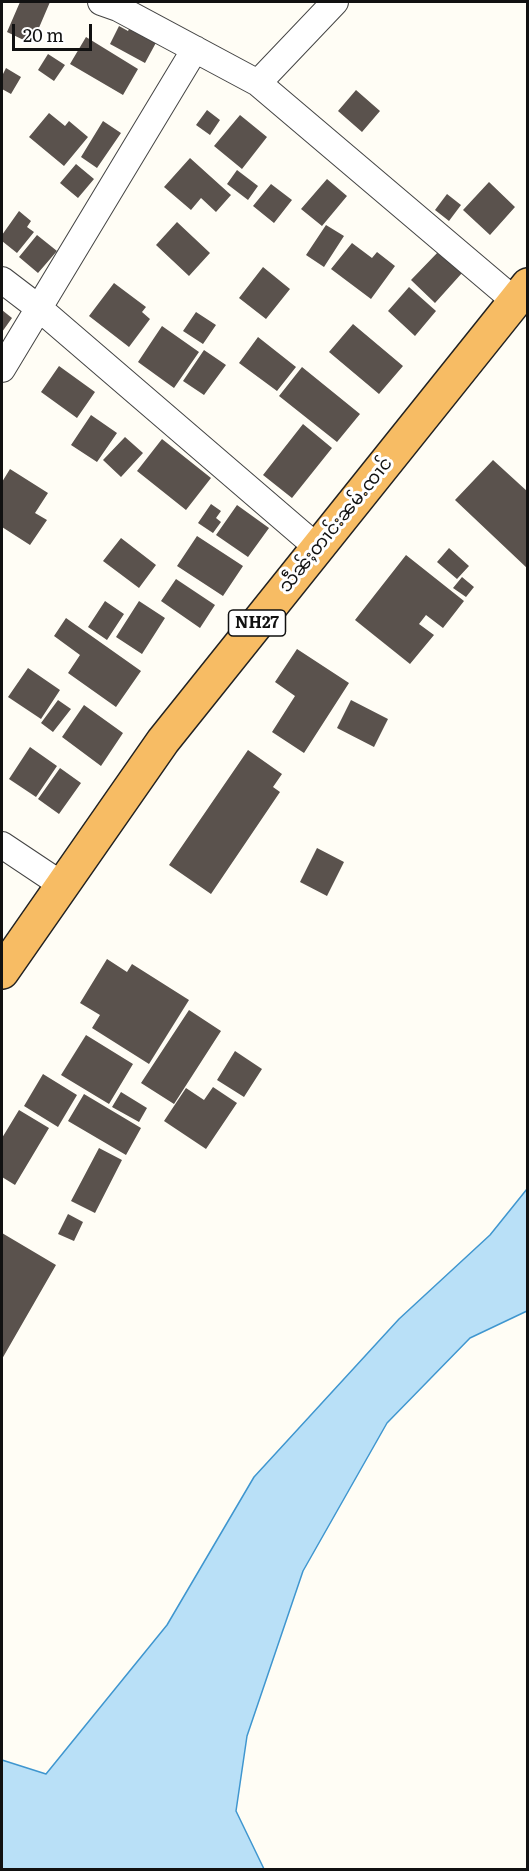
<!DOCTYPE html>
<html>
<head>
<meta charset="utf-8">
<style>
	body { margin:0 }
	#map { position:relative; width:529px; height:1871px; overflow:hidden; background:#fffdf5; font-family:Literata,serif }
	canvas { display:block }
	.frame { position:absolute; inset:0; border:3px solid #111; pointer-events:none }
	.scale { position:absolute; left:12px; top:24px; width:80px; height:27px; box-sizing:border-box; border:3px solid #111; border-top:0; padding-left:8px; font-size:18px; line-height:21px; white-space:nowrap; color:#111; -webkit-text-stroke:4px #fff; paint-order:stroke }
</style>
</head>
<body>
<div id="map">
<canvas width="529" height="1871"></canvas>
<div class="frame"></div>
<div class="scale">20 m</div>
</div>
<script>
const ctx = document.querySelector('canvas').getContext('2d');
ctx.lineJoin = 'round';
function fill(path, color) { ctx.fillStyle = color; ctx.fill(path, 'evenodd'); }
const shape = rows => new Path2D(rows.map(r => 'M' + r).join(''));
function stroke(path, color, width, dash) { ctx.strokeStyle = color; ctx.lineWidth = width; ctx.lineCap = dash ? 'butt' : 'round'; ctx.setLineDash(dash || []); ctx.stroke(path); }
function label(font, color, halo, rows, align = 'center') {
  ctx.font = font + ' Literata,"Noto Sans Myanmar",serif'; ctx.lineWidth = 6; ctx.setLineDash([]); ctx.textBaseline = 'middle'; ctx.strokeStyle = halo; ctx.fillStyle = color; for (const [text, x, y, turn = 0] of rows) {
    ctx.save(); ctx.translate(x, y); ctx.rotate((+turn || 0) * Math.PI / 180); ctx.textAlign = isNaN(turn) ? turn : align; if (halo) ctx.strokeText(text, 0, 0); ctx.fillText(text, 0, 0); ctx.restore();
  }
}
const water = shape([
	[527,1189,527,1311,470,1338,387,1423,303,1571,247,1736,236,1811,264,1869,2,1869,2,1760,46,1774,167,1625,254,1477,399,1319,490,1235,527,1189]
]);
fill(water, '#b9e0f7');
stroke(water, '#3f96cf', 1.5);
fill(shape([
	[20,2,50,2,32,44,7,32],
	[131,25,158,39,145,63,110,44,119,26,128,31],
	[86,37,138,69,123,95,70,64],
	[48,54,65,65,54,81,38,70],
	[6,68,21,77,11,94,2,89,2,76],
	[356,90,380,111,362,132,338,111],
	[207,110,220,120,210,135,196,125],
	[49,113,65,126,69,121,88,137,64,166,29,137],
	[240,115,267,137,242,169,214,146],
	[103,121,121,133,97,168,81,157],
	[190,158,231,195,216,212,201,198,191,210,164,187],
	[76,164,94,179,78,198,60,183],
	[237,170,258,186,248,200,227,184],
	[327,179,347,196,322,226,301,209],
	[489,182,515,207,490,235,463,210],
	[271,184,292,200,274,223,253,206],
	[447,194,461,205,449,221,435,210],
	[19,211,31,221,27,227,34,232,17,253,2,241,2,235],
	[177,222,210,253,189,276,156,245],
	[326,225,344,236,324,267,306,255],
	[37,235,57,251,38,273,19,257],
	[352,243,372,258,377,252,395,266,371,299,331,269],
	[439,251,462,273,435,303,411,280],
	[263,267,290,289,266,319,239,298],
	[114,283,146,307,142,312,150,319,129,347,89,316],
	[409,287,436,311,415,336,388,311],
	[2,310,12,318,2,332],
	[196,312,216,325,203,344,183,331],
	[353,324,403,366,379,394,329,352],
	[162,326,199,352,174,388,138,362],
	[258,337,296,367,277,391,239,363],
	[204,350,226,365,204,395,183,381],
	[59,366,95,392,77,418,41,392],
	[302,367,360,414,337,442,279,396],
	[91,415,117,433,97,462,71,445],
	[303,424,332,448,292,498,263,475],
	[125,437,143,453,121,477,103,460],
	[162,439,211,478,186,510,137,471],
	[493,460,528,492,528,569,455,500],
	[10,469,48,493,35,513,47,520,30,545,2,527,2,482],
	[211,504,221,511,216,518,221,522,213,533,198,523],
	[237,505,269,528,248,557,216,535],
	[197,536,243,566,223,596,177,566],
	[121,538,156,565,139,588,103,561],
	[449,548,469,566,457,579,437,562],
	[406,555,464,601,443,628,426,615,419,624,434,635,410,664,355,620],
	[462,577,474,587,466,597,453,588],
	[176,579,215,605,200,628,161,601],
	[105,601,124,614,107,640,88,627],
	[139,601,165,618,142,654,116,637],
	[66,618,141,671,116,707,68,673,80,655,54,636],
	[297,649,349,683,304,753,272,732,295,696,275,682],
	[28,668,60,690,41,719,8,697],
	[58,700,71,709,53,732,41,723],
	[351,700,388,719,374,747,337,728],
	[84,705,123,733,101,766,62,737],
	[30,747,57,766,36,797,9,779],
	[248,750,282,774,273,787,280,792,211,894,169,865],
	[60,768,81,783,59,814,38,799],
	[317,848,344,862,327,896,300,882],
	[107,959,127,972,132,964,189,1000,149,1064,92,1028,100,1015,80,1003],
	[189,1010,221,1031,174,1104,141,1083],
	[86,1035,133,1064,109,1104,61,1075],
	[235,1051,262,1069,244,1097,217,1080],
	[43,1074,77,1095,58,1127,24,1106],
	[213,1087,237,1103,206,1149,164,1121,186,1088,204,1100],
	[121,1092,147,1108,139,1122,112,1107],
	[84,1094,141,1128,126,1155,68,1121],
	[19,1110,49,1128,15,1185,2,1177,2,1138],
	[99,1148,122,1160,95,1213,71,1201],
	[68,1214,83,1222,74,1241,58,1234],
	[2,1233,56,1265,2,1359]
]), '#5a524d');
const minor = shape([
	[101,2,118,8,258,83,515,301],
	[258,83,335,2],
	[2,280,40,309,318,548],
	[2,369,195,49],
	[2,845,62,885]
]);
const trunk = shape([
	[2,972,163,741,528,285]
]);
stroke(minor, '#444', 28);
stroke(trunk, '#222', 36);
stroke(minor, '#fff', 26);
stroke(trunk, '#f7bc64', 33);
for (const [x, y, w] of [
	[257,623,57]
]) { const box = new Path2D(); box.roundRect(x - w / 2, y - 13, w, 26, 4.5); ctx.fillStyle = '#fff'; ctx.fill(box); stroke(box, '#111', 1.5); }
label('bold 16px', '#111', null, [
	["NH27",257,623]
]);
label('18px', '#111', '#fff', [
	["သဵၼ်ႈတၢင်းၼမ်ႉၸၢင်",336,525,-51]
]);
</script>
</body>
</html>
